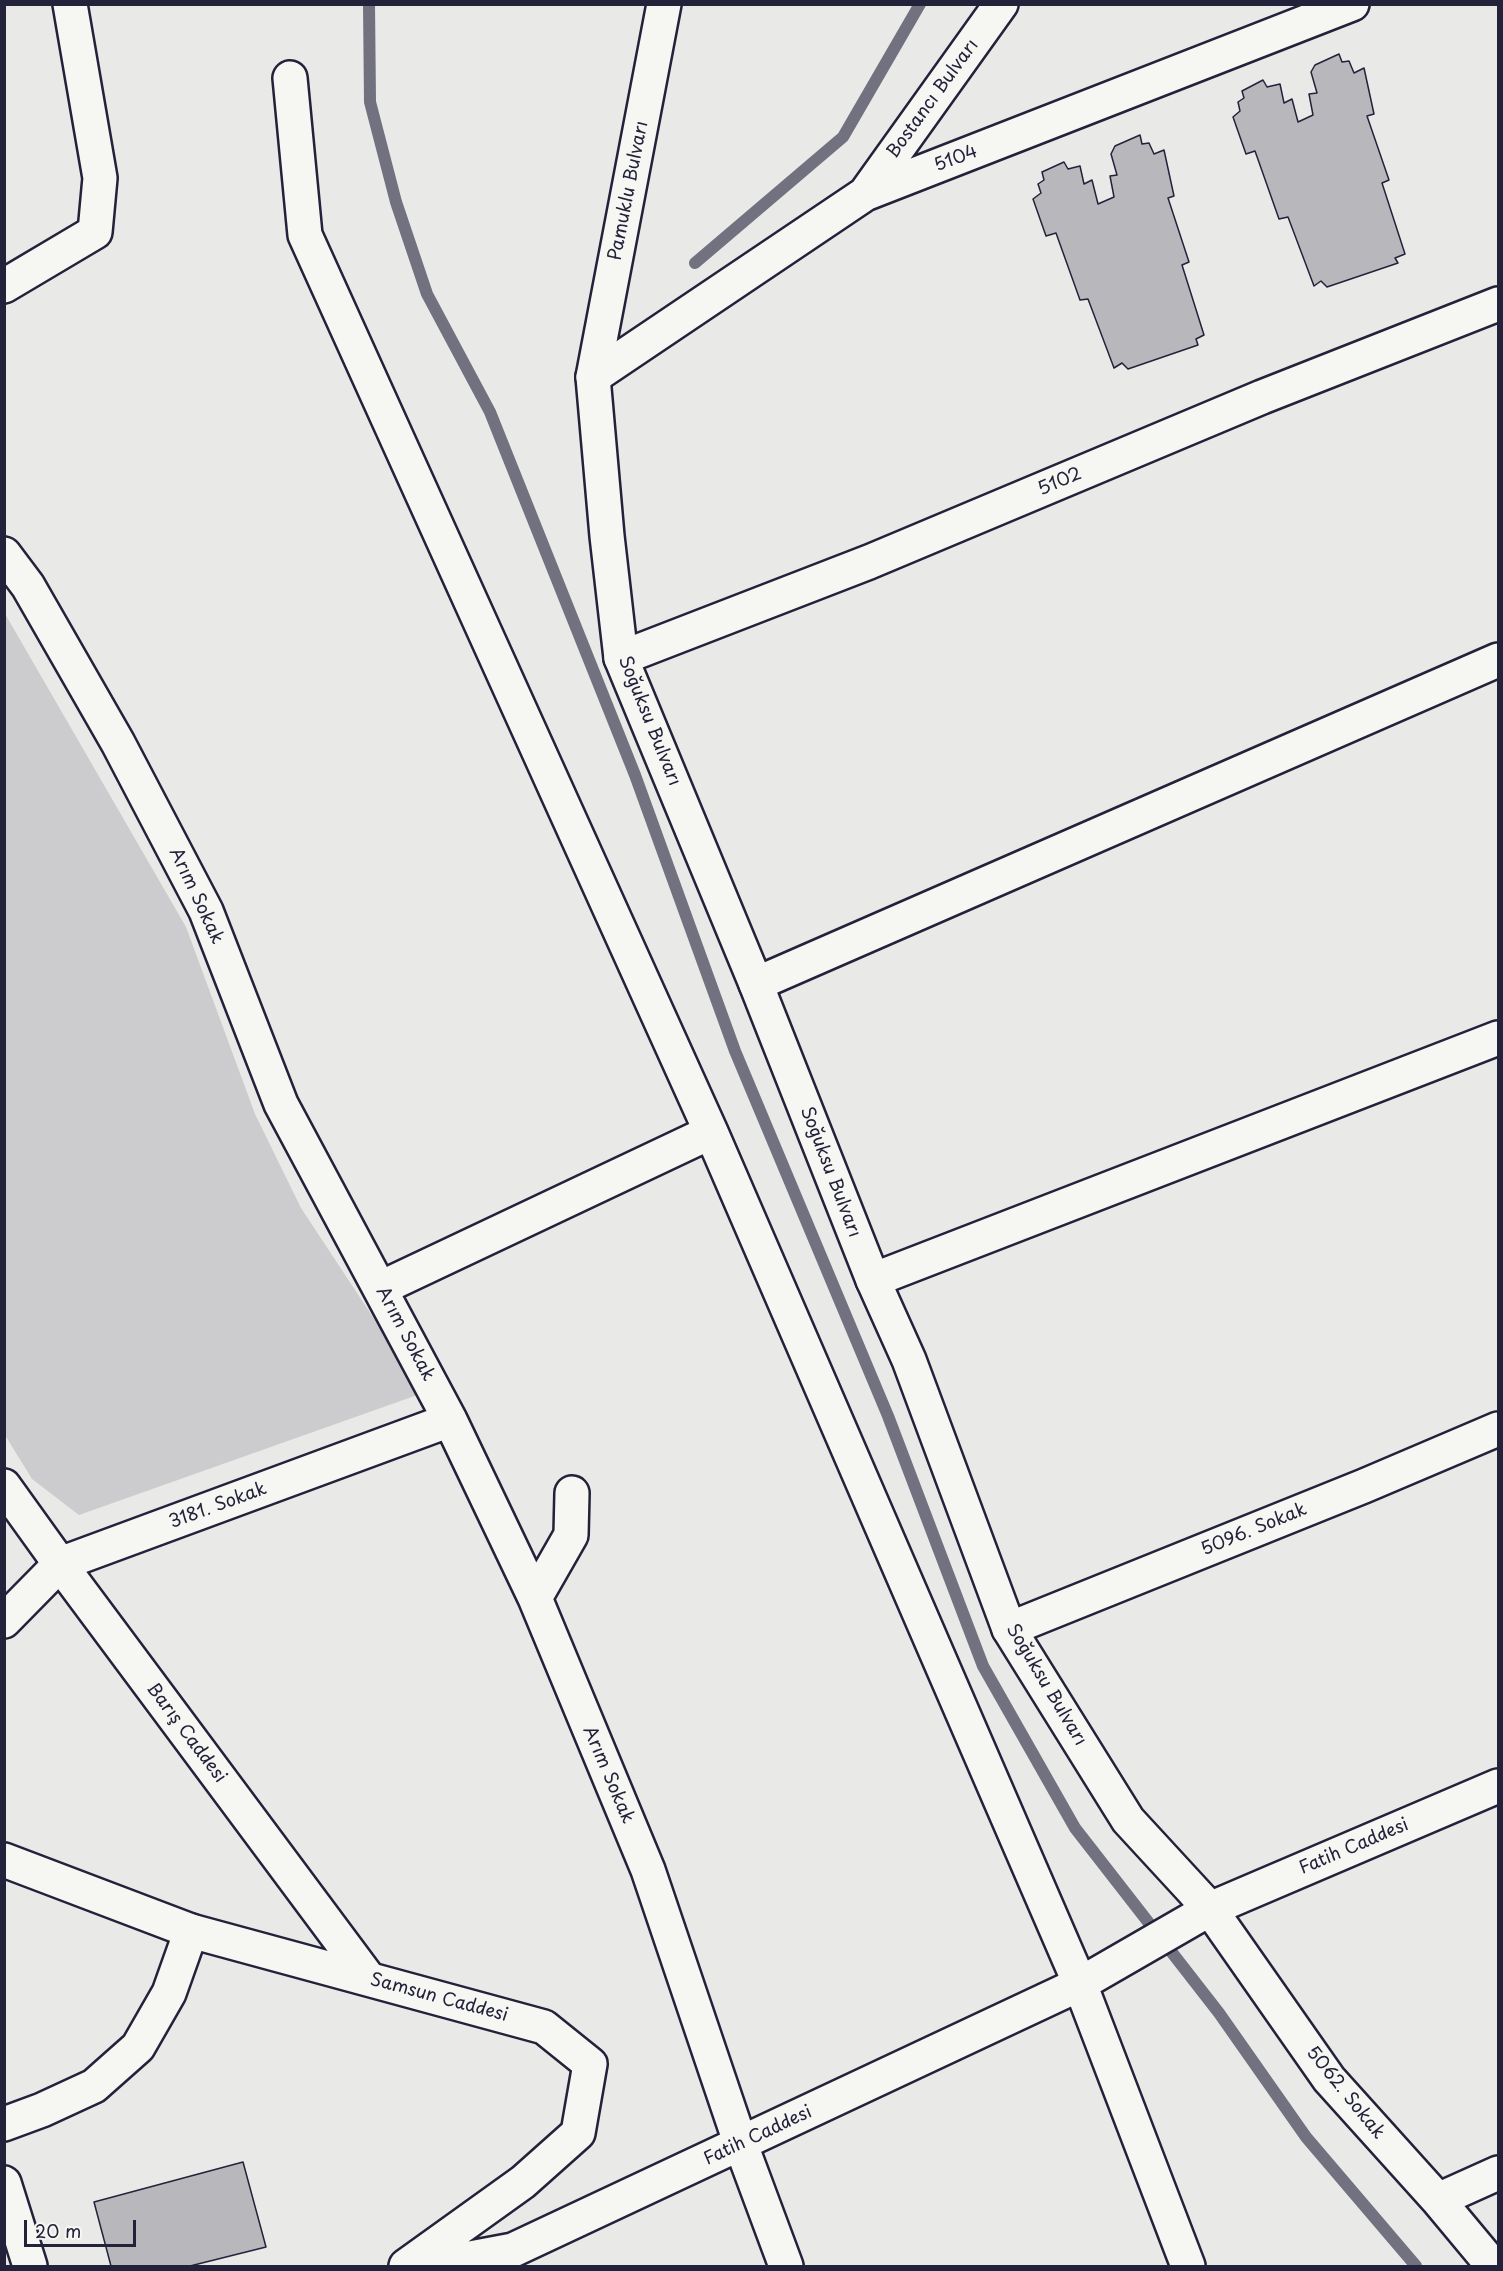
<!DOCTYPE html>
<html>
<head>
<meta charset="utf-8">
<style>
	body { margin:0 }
	#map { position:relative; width:1503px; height:2271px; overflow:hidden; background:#e9e9e7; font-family:"Playpen Sans",sans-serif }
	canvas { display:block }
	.frame { position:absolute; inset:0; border:6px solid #22223b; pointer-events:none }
	.scale { position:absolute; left:24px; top:2220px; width:112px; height:27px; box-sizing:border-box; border:3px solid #22223b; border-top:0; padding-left:8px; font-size:18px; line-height:21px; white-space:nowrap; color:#22223b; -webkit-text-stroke:4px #f6f6f2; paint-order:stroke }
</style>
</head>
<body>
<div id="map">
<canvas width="1503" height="2271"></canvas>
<div class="frame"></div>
<div class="scale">20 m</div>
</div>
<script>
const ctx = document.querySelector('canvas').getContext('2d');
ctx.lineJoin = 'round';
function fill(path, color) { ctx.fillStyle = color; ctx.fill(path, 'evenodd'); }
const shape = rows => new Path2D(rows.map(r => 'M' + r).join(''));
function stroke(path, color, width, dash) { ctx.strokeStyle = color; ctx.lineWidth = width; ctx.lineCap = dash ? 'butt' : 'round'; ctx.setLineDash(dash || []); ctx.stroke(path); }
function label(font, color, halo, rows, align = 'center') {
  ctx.font = font + ' "Playpen Sans",sans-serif'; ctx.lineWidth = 4.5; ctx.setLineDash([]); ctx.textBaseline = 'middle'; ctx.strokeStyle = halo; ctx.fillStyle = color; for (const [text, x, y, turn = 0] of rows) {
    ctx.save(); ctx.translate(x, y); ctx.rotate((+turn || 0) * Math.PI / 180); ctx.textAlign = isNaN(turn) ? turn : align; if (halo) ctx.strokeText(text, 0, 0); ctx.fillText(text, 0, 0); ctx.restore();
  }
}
fill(shape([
	[4,612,186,927,255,1114,301,1208,423,1393,79,1515,32,1479,5,1435]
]), '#ccccce');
stroke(shape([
	[369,4,370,102,396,202,427,294,490,412,635,775,735,1051,888,1416,983,1666,1075,1828,1219,2013,1306,2137,1416,2266],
	[695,263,843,137,920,4]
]), '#71717f', 12);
const building = shape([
	[1339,54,1342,62,1349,61,1354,73,1364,68,1374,114,1367,116,1389,180,1382,183,1405,254,1395,258,1398,263,1327,287,1321,281,1314,286,1288,217,1279,219,1255,151,1246,154,1233,117,1240,111,1238,102,1244,98,1242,91,1263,80,1267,87,1280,84,1284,103,1292,99,1298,122,1313,115,1309,94,1317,93,1311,72,1315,65,1339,54],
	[1140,135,1142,144,1149,143,1154,154,1164,150,1174,196,1168,198,1189,262,1182,265,1204,335,1196,339,1198,345,1128,369,1122,363,1114,368,1088,299,1080,300,1056,233,1046,236,1033,199,1041,193,1038,184,1044,180,1042,172,1064,162,1068,169,1080,166,1084,184,1092,180,1098,204,1114,197,1110,176,1117,175,1111,154,1115,146,1140,135],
	[243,2162,266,2247,190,2266,111,2266,94,2202,243,2162]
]);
fill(building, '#b8b8bc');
stroke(building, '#22223b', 1.5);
const minor = shape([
	[290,78,305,235,711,1132,1080,1984,1188,2266],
	[865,194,1001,4],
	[4,286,95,232,100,178,70,4],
	[593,377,865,194,1352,4],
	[4,554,28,586,118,743,206,911,281,1104,450,1420,535,1598,648,1870,741,2145,786,2266],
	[621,658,869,562,1262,397,1498,304],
	[756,984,1498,660],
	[873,1280,1498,1038],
	[381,1288,711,1132],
	[535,1598,571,1535,572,1493],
	[4,1621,60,1564,450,1420],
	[1009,1629,1364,1486,1498,1429],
	[1080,1984,1210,1909,1329,2079,1438,2200,1493,2266],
	[4,2124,42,2110,94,2086,138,2047,169,1993,191,1931],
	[4,2183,30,2266],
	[1438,2200,1498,2173]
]);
const tertiary = shape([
	[664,4,593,377,607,536,621,658,756,984,873,1280,909,1360,1009,1629,1128,1820,1210,1909,1498,1786],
	[4,1486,60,1564,369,1979],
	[4,1860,191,1931,544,2027,590,2064,578,2133,523,2182,406,2266],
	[428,2266,513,2250,1080,1984]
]);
stroke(minor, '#22223b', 38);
stroke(tertiary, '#22223b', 38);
stroke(minor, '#f6f6f2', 33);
stroke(tertiary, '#f6f6f2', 33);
label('18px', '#22223b', '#f6f6f2', [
	["Bostancı Bulvarı",933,99,-54],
	["5104",956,159,-21],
	["Pamuklu Bulvarı",629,191,-79],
	["5102",1060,482,-23],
	["Soğuksu Bulvarı",649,721,68],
	["Arım Sokak",196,896,65],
	["Soğuksu Bulvarı",830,1172,69],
	["Arım Sokak",405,1334,62],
	["3181. Sokak",218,1506,-20],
	["5096. Sokak",1254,1530,-22],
	["Soğuksu Bulvarı",1046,1685,59],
	["Barış Caddesi",186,1733,53],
	["Arım Sokak",608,1775,67],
	["Fatih Caddesi",1354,1847,-23],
	["Samsun Caddesi",439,1998,15],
	["5062. Sokak",1345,2093,51],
	["Fatih Caddesi",758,2136,-25]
]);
</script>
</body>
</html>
